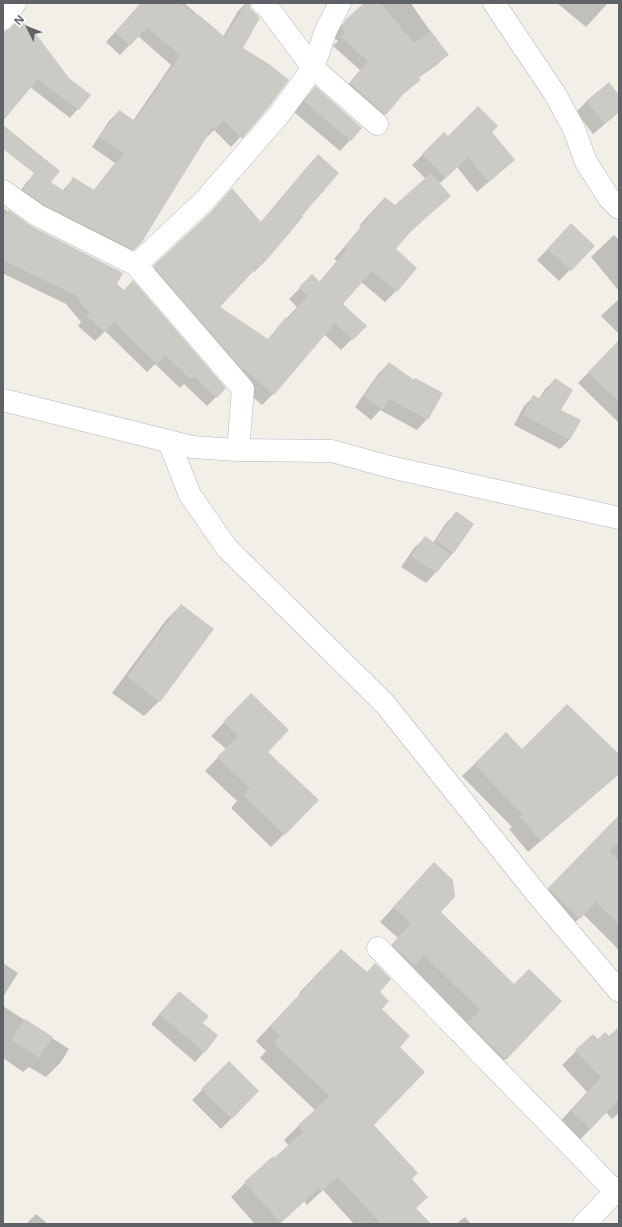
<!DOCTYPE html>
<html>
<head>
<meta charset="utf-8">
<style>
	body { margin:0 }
	#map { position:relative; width:622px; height:1227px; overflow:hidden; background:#f1efe8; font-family:"Open Sans",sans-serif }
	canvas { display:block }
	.frame { position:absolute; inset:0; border:4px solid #5f6368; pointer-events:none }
	.north { position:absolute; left:8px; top:8px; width:40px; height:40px; -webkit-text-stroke:3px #fff; paint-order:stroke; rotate:312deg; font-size:11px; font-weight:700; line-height:16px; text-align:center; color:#5f6368 }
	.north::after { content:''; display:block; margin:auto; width:14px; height:18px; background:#5f6368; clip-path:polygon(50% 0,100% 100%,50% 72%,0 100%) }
</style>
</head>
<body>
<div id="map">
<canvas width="622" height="1227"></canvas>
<div class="frame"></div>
<div class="north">N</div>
</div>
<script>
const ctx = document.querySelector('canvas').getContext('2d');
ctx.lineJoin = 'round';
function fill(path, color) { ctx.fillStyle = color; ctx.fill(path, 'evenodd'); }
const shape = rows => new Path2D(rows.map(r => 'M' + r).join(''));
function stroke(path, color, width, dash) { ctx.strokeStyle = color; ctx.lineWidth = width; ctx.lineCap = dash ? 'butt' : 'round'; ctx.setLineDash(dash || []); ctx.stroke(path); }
fill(shape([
	[141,3,184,3,223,37,238,11,246,3,249,3,241,48,267,108,231,147,214,130,206,138,141,242,123,259,14,200,26,183,36,173,62,191,74,178,93,191,115,163,92,147,109,121,119,111,133,121,171,65,138,36,120,55,106,42],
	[366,3,413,3,412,5,447,55,438,64,418,78,420,80,400,97,376,124,341,93,360,70,333,46,338,41,333,37,337,29],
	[557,3,608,3,586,27],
	[19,20,69,79,90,95,70,118,30,87,3,120,3,33,8,31],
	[609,84,619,97,619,112,593,134,576,112,586,102],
	[315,88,350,140,340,151,294,112,305,98],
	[491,132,514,160,477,192,457,167,439,184,450,196,407,235,395,249,396,291,385,302,361,282,342,304,365,326,341,350,324,334,273,394,262,405,233,380,143,278,205,219,232,189,260,223,307,167,318,156,301,216,265,261,254,272,252,271,219,307,267,340,297,307,289,299,312,276,319,282,337,261,334,259,361,227,359,226,374,209,385,198,395,206,426,179,412,165,444,134,448,137],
	[3,208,115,284,225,388,207,406,184,384,180,388,155,364,147,372,105,331,95,341,78,326,81,322,66,304,4,274,3,275],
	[561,235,593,246,559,281,537,260],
	[614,235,619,240,619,291,591,257],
	[619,299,619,334,601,316],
	[611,350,619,357,619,423,578,383],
	[389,363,427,419,417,430,380,410,371,420,355,407,378,374],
	[555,380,560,410,579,420,569,440,560,449,514,425,524,406,534,396,539,399,545,389],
	[456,513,473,524,453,553,426,583,401,567,414,548,425,538,433,543,446,523],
	[181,605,159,701,144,716,112,693,166,620],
	[238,708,267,752,284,834,271,847,231,808,237,801,205,771,226,749,211,736],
	[506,734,522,751,619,756,619,774,528,852,509,829,512,827,462,776],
	[619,816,619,951,615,946,583,914,567,931,536,901],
	[434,863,440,912,514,985,561,1001,491,1074,379,959,398,938,380,922],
	[3,963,18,973,3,997],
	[327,964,378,992,380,1009,398,1047,372,1125,411,1179,415,1209,421,1224,354,1224,323,1190,307,1205,304,1201,279,1224,255,1224,231,1197,245,1183,289,1146,284,1140,315,1110,260,1058,266,1051,256,1041,300,994,299,993],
	[170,1002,201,1023,204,1052,195,1062,151,1024],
	[3,1006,69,1049,61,1062,46,1077,29,1067,23,1072,3,1058],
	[619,1034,619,1113,612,1119,606,1112,577,1143,557,1125,587,1092,562,1065,593,1035,598,1040,609,1038],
	[229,1063,258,1091,221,1129,192,1100],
	[36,1214,48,1224,26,1224],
	[465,1217,471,1224,456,1224]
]), '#0003');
fill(shape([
	[141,3,179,3,198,16,199,15,225,37,246,3,250,3,250,8,260,18,243,48,269,64,289,80,268,108,242,139,223,120,216,129,213,126,142,242,134,250,43,204,23,190,34,173,3,149,3,125,60,171,51,182,64,191,73,177,94,190,124,153,100,137,119,110,135,121,180,55,147,27,130,46,115,32],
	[364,3,380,3,414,43,431,31,449,55,418,77,421,80,405,92,386,115,350,83,368,61,341,37,346,32,341,28,346,19],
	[19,18,39,38,69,78,91,95,79,110,38,79,3,121,3,32,8,30,13,27],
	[609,82,619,95,619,112,605,124,586,101],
	[315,86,362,128,351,141,304,101],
	[478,106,498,126,492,132,515,160,489,182,468,157,446,178,422,154,444,132,448,136],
	[318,154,339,173,302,216,303,217,265,262,264,260,220,307,268,339,286,317,288,319,308,296,299,287,312,274,320,282,347,250,344,247,371,215,370,214,385,197,395,205,431,173,451,196,412,230,396,249,417,268,397,292,372,271,343,304,367,326,353,340,335,323,274,395,244,369,243,370,153,266,213,210,232,188,261,222],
	[9,210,31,226,123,273,117,284,124,290,133,280,226,388,217,398,194,376,190,379,165,355,157,364,114,322,105,332,86,316,89,313,75,295,3,260,3,218],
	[571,223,595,246,571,271,547,249],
	[619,340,619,402,588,372],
	[389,362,414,380,415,378,443,393,428,420,390,399,382,410,364,396],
	[555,378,573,390,561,410,581,420,570,440,523,415,533,395,541,399],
	[456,511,474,524,454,553,436,541],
	[425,536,450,554,437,573,411,556],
	[181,604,214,629,160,702,127,677],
	[251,693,289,730,268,752,319,800,285,835,243,795,250,788,217,757,238,736,223,722],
	[567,704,619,754,619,774,541,841,520,817,523,815,474,764,506,732,522,749],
	[619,815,619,843,609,851,619,860,619,924,596,902,580,919,548,888],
	[434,862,453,880,455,897,441,912,514,984,529,969,562,1001,506,1060,468,1022,480,1010,424,955,414,966,392,944,411,923,393,907],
	[341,949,367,972,375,963,391,979,380,992,389,1001,382,1009,410,1036,400,1047,425,1072,374,1125,418,1173,412,1179,428,1197,416,1208,431,1224,381,1224,338,1177,322,1191,319,1188,281,1223,244,1182,273,1156,274,1158,303,1132,298,1125,330,1096,273,1043,280,1036,270,1026,314,979,313,978],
	[179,991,209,1016,203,1023,218,1035,205,1053,159,1014],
	[25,1019,53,1037,39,1058,11,1040],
	[619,1027,619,1099,591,1129,571,1111,601,1077,575,1050,593,1034,598,1039,605,1032,609,1036],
	[229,1061,259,1091,232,1119,201,1089]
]), '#cccac5');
const street = shape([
	[262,3,269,9,313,68,377,124],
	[494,3,555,94,574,129,586,162,609,198,619,208],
	[3,191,37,215,136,265,243,389,238,450],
	[136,265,204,201,278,116,313,68,326,30,340,3],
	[3,400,192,447,238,450,332,451,390,467,619,518],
	[169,442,190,495,227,548,385,704,536,893,619,991],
	[378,948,616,1192]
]);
const secondary = shape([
	[3,19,15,3],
	[584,1224,619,1188]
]);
stroke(street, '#b5b8bc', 23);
stroke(secondary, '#b6babf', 23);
stroke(street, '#fff', 22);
stroke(secondary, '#fff', 22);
</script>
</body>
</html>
